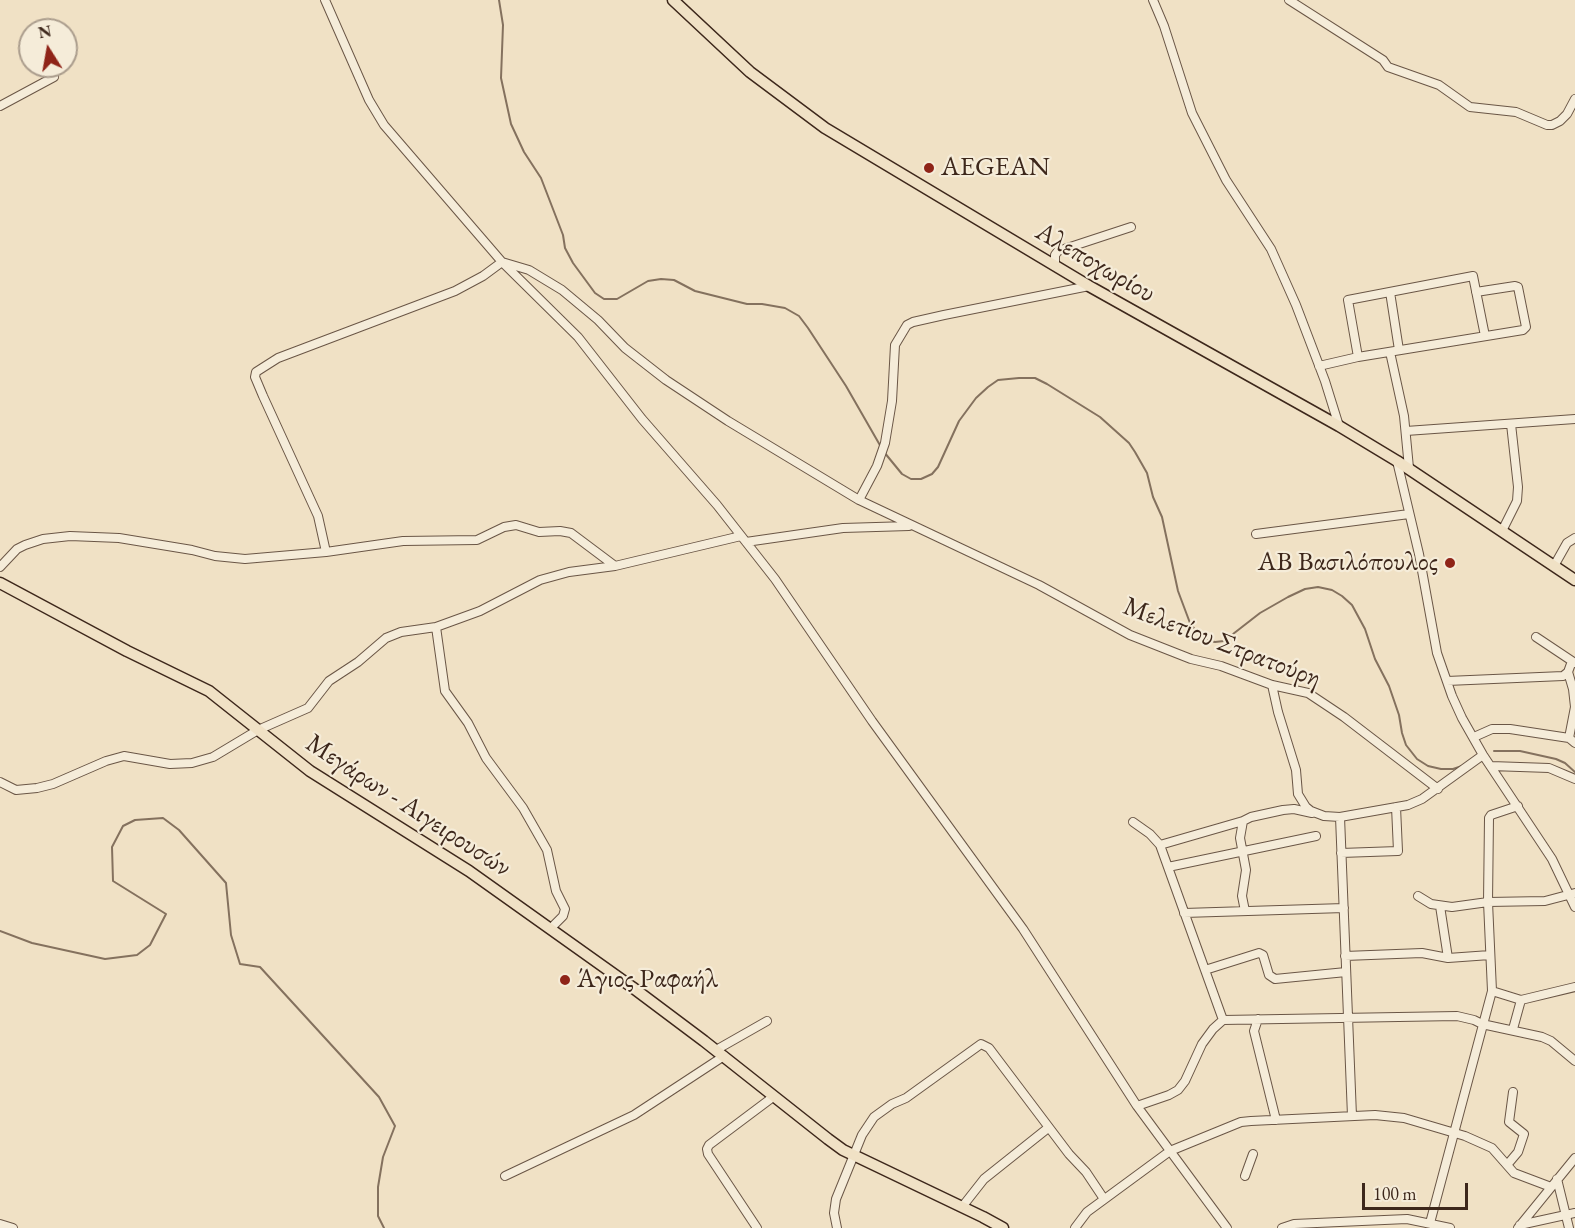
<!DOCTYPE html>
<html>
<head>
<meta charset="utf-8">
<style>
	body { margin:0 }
	#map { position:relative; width:1575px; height:1228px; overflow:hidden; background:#f0e1c5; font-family:"EB Garamond",serif }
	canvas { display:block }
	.north { position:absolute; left:18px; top:18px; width:60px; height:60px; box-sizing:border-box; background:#f5ecd9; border:2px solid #ab9d8d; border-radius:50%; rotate:349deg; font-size:16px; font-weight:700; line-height:24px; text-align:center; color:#3d271b }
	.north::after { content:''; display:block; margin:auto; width:21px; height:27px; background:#8f2418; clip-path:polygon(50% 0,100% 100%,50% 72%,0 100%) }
	.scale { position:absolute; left:1362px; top:1183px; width:106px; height:27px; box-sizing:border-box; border:3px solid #3d271b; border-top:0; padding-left:8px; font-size:18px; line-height:21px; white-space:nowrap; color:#3d271b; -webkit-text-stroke:4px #f5ecd9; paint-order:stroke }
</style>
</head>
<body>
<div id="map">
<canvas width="1575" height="1228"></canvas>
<div class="north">N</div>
<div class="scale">100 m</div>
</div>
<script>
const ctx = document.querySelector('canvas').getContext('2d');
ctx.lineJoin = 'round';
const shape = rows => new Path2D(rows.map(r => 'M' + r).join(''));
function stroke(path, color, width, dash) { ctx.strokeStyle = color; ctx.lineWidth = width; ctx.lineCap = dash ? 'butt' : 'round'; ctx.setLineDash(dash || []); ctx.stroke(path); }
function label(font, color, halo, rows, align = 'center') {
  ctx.font = font + ' "EB Garamond",serif'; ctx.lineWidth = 4.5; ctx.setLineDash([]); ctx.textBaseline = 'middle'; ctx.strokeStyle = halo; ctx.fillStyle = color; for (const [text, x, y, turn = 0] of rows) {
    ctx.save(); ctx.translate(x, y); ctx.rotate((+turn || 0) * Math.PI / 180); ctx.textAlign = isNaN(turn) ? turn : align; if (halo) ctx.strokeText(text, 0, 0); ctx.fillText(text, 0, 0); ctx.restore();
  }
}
stroke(shape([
	[499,0,503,25,501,78,511,124,524,152,541,178,563,235,565,248,573,263,595,293,604,299,617,299,648,281,661,279,674,280,695,291,747,304,762,304,785,308,799,316,808,328,846,386,881,447],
	[884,452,902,474,911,479,921,479,932,474,938,467,959,421,976,398,988,387,998,380,1019,378,1035,378,1047,384,1100,417,1129,443,1135,452,1147,473,1153,497,1162,517,1178,591,1190,623,1197,632,1206,640,1215,642,1224,641,1260,613,1288,597,1305,589,1318,587,1332,590,1342,596,1352,605,1365,629,1375,659,1389,686,1399,715,1402,733,1406,745,1417,759,1428,766,1441,769,1453,769,1462,766],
	[1494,751,1520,751,1556,759,1565,763,1575,772],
	[0,931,32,943,105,959,137,955,150,945,166,914,113,881,112,847,123,826,135,820,163,818,179,830,226,883,231,935,240,964,260,967,379,1097,395,1126,383,1157,378,1187,378,1216,384,1228]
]), '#84715e', 2);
const minor = shape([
	[325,0,369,100,384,125,502,262,578,337,642,419,717,505,775,579,872,721,1023,929,1137,1106,1227,1228],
	[1153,0,1164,26,1192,113,1226,180,1271,249,1296,305,1325,381,1339,426],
	[1289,0,1383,60,1388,67,1439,85,1470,107,1516,112,1547,125,1552,125,1560,121,1567,114,1575,99],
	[0,106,54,77],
	[1055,266,1055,255,1058,251,1131,227],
	[1390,292,1399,350],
	[1390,352,1404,416,1409,468],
	[1358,357,1348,300,1473,276,1485,336],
	[1319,366,1358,357,1523,330,1526,327,1518,287,1515,286,1476,292],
	[1406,431,1575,419],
	[1397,461,1419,554,1437,653,1452,696,1462,718,1483,755,1552,859,1575,907],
	[859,500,877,466,885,443,892,401,895,345,907,325,913,322,944,315,1089,286],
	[1502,531,1517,501,1518,487,1511,424],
	[1256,534,1409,514],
	[746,542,843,528,909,526],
	[326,552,318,516,263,396,255,377,256,372,278,358,455,291,483,276,502,262,529,270,562,290,598,320,625,348,666,380,728,421,859,500,1039,585,1130,635,1191,659,1221,666,1272,685,1308,693,1344,717,1438,789],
	[1554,566,1567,543,1575,538],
	[0,567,17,549,25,545,43,539,70,536,119,538,192,550,215,556,245,559,326,552,403,541,477,540,504,527,516,525,539,532,560,531,571,533,615,566,741,536],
	[1536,637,1575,663],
	[1568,672,1573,689,1575,707,1569,738,1575,743],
	[1447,681,1563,676,1568,672,1572,661],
	[1272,685,1278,712,1296,770,1298,794,1306,807,1311,811,1324,816,1340,817,1352,1116],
	[1474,737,1492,729,1510,729,1569,738],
	[1491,766,1549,768,1575,779],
	[0,782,16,790,37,788,53,784,106,761,124,756,170,764,192,763,213,757,258,730,308,708,329,681,358,662,386,638,401,632,436,627],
	[1340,817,1408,805,1422,799,1483,755],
	[1133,822,1150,834,1160,845,1223,1020],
	[1160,845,1243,821],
	[1341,853,1398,851,1396,807],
	[1168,867,1316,836],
	[1418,896,1431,904,1452,907,1488,902,1545,901,1575,893],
	[1440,906,1448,958],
	[1245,911,1242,896,1246,870,1240,838,1243,821,1251,817,1283,810,1294,809,1312,813],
	[1184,913,1344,908],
	[550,929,563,916,565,909,556,891,547,850,523,808,486,758,468,723,445,691,436,627,480,611,540,580,569,572,615,566],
	[1345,956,1422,953,1448,958,1490,955],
	[1205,970,1259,953,1263,955,1269,975,1275,979,1346,972],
	[1492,991,1521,1000,1575,987],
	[1258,1019,1254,1031,1276,1120],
	[1513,1029,1521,1000],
	[716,1050,767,1021],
	[1137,1106,1169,1095,1178,1090,1185,1081,1202,1044,1213,1029,1223,1020,1457,1016,1474,1020,1482,1024,1542,1037,1551,1041,1575,1061],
	[1507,1165,1518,1152,1524,1134,1509,1122,1513,1092],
	[505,1176,634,1115,724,1056],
	[1245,1176,1253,1154],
	[1557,1179,1569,1228],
	[962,1207,984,1179,1048,1128],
	[1430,1223,1492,991,1488,902,1489,818,1491,815,1518,806],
	[0,1224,13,1228],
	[1520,1225,1575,1213],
	[757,1228,708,1154,707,1149,709,1145,773,1097],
	[837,1228,834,1213,836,1199,862,1135,874,1117,892,1104,906,1098,981,1044,989,1048,1069,1154,1086,1172,1104,1199],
	[1075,1228,1087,1212,1170,1151,1241,1122,1251,1121,1375,1115,1404,1118,1465,1136,1492,1148,1514,1173,1551,1187],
	[1282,1228,1294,1224,1407,1219,1450,1228],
	[1518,1228,1575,1158]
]);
const major = shape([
	[673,0,750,72,825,128,1089,286,1339,426,1397,461,1575,580],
	[0,583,127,651,209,691,310,771,469,871,632,987,704,1041,828,1139,843,1150,983,1217,1003,1228]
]);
stroke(minor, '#6a5646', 10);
stroke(major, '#3d271b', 13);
stroke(minor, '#f5ecd9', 8);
stroke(major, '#f0e1c5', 10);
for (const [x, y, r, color] of [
	[929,168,6,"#8f2418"],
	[1450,563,6,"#8f2418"],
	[565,980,6,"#8f2418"]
]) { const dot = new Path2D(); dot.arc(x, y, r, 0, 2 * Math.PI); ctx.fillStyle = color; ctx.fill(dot); stroke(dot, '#f5ecd9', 2); }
label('27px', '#3d271b', '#f5ecd9', [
	["AEGEAN",941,168],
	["ΑΒ Βασιλόπουλος",1438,563,"right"],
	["Άγιος Ραφαήλ",577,980]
], 'left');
label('27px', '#3d271b', '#f5ecd9', [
	["Αλεποχωρίου",1095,263,30],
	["Μελετίου Στρατούρη",1222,643,21],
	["Μεγάρων - Αιγειρουσών",408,806,33]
]);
</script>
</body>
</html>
